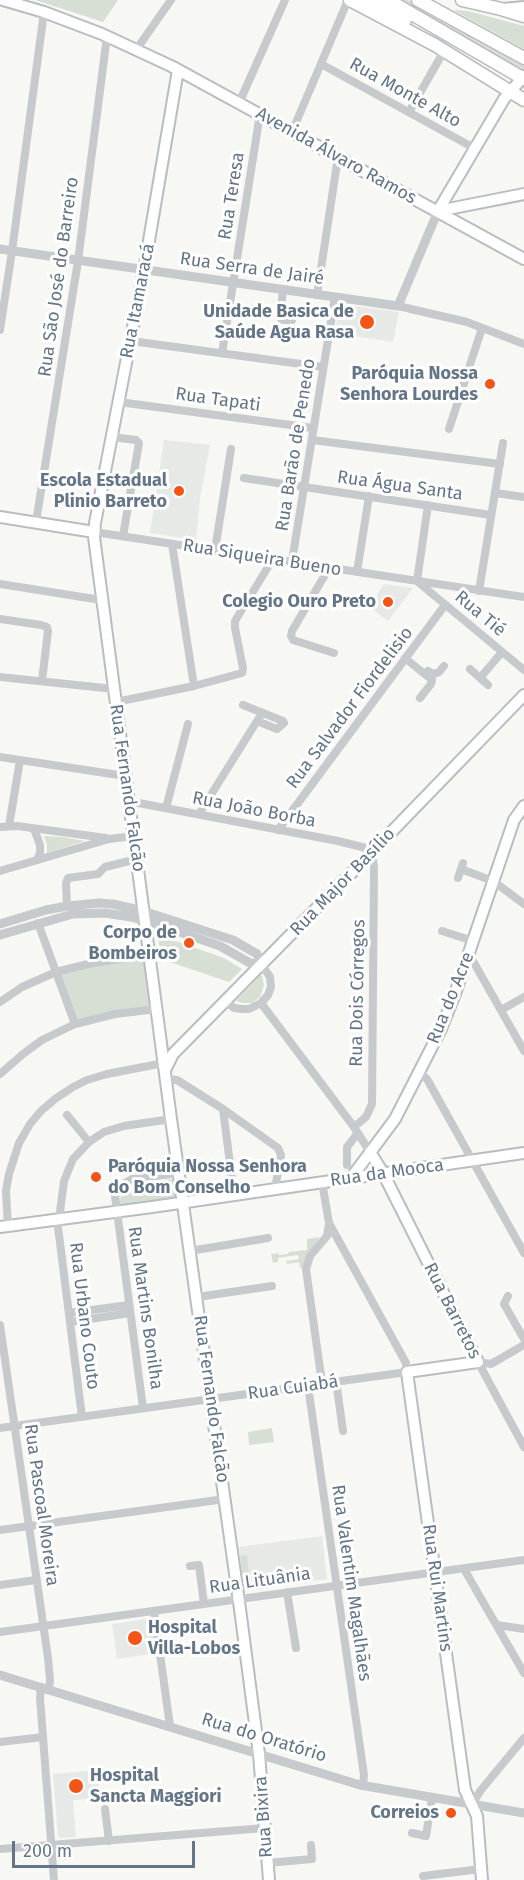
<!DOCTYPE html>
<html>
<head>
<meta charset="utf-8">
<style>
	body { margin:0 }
	#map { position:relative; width:524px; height:1880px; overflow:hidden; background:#f7f7f3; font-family:"Fira Sans",sans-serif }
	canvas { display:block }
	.scale { position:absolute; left:12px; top:1841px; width:183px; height:27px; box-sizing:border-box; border:3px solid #637587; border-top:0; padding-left:8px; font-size:18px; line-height:21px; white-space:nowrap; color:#637587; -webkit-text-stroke:4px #fff; paint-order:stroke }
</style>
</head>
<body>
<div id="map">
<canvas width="524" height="1880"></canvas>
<div class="scale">200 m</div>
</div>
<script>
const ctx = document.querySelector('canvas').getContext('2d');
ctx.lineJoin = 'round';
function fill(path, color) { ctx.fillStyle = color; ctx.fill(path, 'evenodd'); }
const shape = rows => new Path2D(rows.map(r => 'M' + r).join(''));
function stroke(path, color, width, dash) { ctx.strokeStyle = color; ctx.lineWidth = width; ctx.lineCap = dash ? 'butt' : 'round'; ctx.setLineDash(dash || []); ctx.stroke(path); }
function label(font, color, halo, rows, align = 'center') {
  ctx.font = font + ' "Fira Sans",sans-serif'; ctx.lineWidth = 6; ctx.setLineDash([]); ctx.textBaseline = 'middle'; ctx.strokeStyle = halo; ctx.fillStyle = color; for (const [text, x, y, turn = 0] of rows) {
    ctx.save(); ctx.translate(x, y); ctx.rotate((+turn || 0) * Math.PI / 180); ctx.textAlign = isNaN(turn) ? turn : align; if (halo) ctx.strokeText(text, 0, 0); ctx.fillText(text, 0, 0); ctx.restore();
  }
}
fill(shape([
	[339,304,399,312,393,342,335,333],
	[164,440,210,445,200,498,196,540,150,533],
	[384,584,413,588,388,621,369,607],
	[322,1536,327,1579,245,1591,239,1547],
	[152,1618,157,1653,117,1659,112,1624],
	[111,1769,108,1779,102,1779,102,1784,99,1784,100,1798,73,1800,76,1837,60,1838,58,1836,53,1774]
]), '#e7e9e6');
fill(shape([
	[35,0,118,0,103,22],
	[394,0,408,0,524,63,524,75],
	[456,10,468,11,524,26,524,49,455,11],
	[44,836,62,837,85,841,47,853,47,845],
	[158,935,224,958,242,969,229,982,161,959],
	[149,954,157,1009,75,1024,57,972],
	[261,975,262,976,264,985,260,997,252,1003,243,1003,236,1001],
	[170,1179,175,1181,177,1195,174,1198,121,1205,119,1203,123,1190,130,1185],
	[320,1237,309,1253,303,1268,300,1268,299,1262,287,1264,286,1261,299,1259,298,1255,278,1258,278,1262,273,1263,271,1254,278,1253,279,1255,288,1254,289,1252,307,1250,307,1239],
	[272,1428,274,1442,249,1445,248,1432],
	[247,1555,250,1585,268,1583,269,1588,245,1591,240,1556]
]), '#d7dfd4');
const secondary = shape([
	[3,0,44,12,102,34,171,66,524,259],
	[503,9,524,7],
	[178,70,144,270,95,523,94,537,171,1119,240,1609,259,1754,269,1880],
	[438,211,504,99,524,76],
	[438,211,524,194],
	[0,517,94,532],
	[165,1070,173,1054,372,852,524,695],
	[370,1152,383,1173,478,1362,407,1372,465,1790,477,1816,482,1880],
	[351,1178,395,1119,441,1029,455,994,514,820,524,806],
	[0,1227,152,1207,524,1153]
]);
const trunk = shape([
	[350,0,435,45,524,100],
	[369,0,405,20],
	[388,0,524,79],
	[418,0,524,58],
	[462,0,501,9,524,16]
]);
stroke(secondary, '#b8bdc2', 14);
stroke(trunk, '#b8bcbf', 15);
stroke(shape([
	[136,50,171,0],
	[321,64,474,148],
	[239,103,285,0],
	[409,112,444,51],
	[292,132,348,0],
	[283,290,280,318,283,320,292,320],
	[317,295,338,157],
	[398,306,467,322,524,344],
	[0,330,12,251,44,12],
	[131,341,323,367],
	[222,353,260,114],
	[119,402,313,428],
	[449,429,482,328],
	[112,437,136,440,139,443,123,536],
	[312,440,500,464],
	[244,478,491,515],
	[495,493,524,497],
	[36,522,78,261,107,36],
	[94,532,524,597],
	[172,544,194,686],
	[215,550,231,449],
	[292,561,335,297],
	[329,568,292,631,291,636,293,640,334,653],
	[357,572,369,496],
	[417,581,428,505],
	[418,582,524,670],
	[0,584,101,600],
	[479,591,503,443],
	[0,619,41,625,47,627,48,631,42,681],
	[405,658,432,680,431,684,420,698],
	[470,669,488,685],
	[428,671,434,674,439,672,444,666],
	[0,677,114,689],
	[480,678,502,652],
	[116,702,194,686,242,673,243,668,235,628,235,621,268,567,270,558],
	[243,705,283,721,284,723,277,729,257,721],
	[0,757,125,776],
	[128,801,338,841,366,848,372,852,374,868,372,1104,366,1117,354,1127],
	[166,808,188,724],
	[199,814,262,713],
	[9,826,20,760],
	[0,827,17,826,106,838],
	[34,829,40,845,40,853,37,860],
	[278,830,445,605],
	[461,869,493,881,524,904],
	[0,871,109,839,134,836],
	[458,878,463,863],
	[67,906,66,883,68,878,98,874,105,867,137,859],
	[38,923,75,1024],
	[442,931,473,941],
	[469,954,524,1051],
	[0,1002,22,987,56,972,88,964,149,954],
	[226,1002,234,1008,242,1009,249,1009,261,1003,268,995,271,987,270,977,262,965],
	[261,1003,354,1127,370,1152],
	[501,1010,524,997],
	[419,1072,427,1079,524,1253],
	[0,1074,23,1054,42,1040,75,1024,115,1014,157,1009],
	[166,1079,177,1080,223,1109,278,1148,281,1155,275,1189],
	[223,1109,234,1195],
	[67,1115,89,1142],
	[347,1165,347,1147,358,1133],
	[8,1226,6,1191,9,1174,19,1143,30,1124,41,1111,55,1099,73,1087,87,1080,107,1074,164,1063],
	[190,1251,268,1238],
	[508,1296,504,1304,524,1339],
	[197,1297,272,1286],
	[69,1313,129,1305],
	[70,1322,130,1313],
	[0,1325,48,1658,50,1680,49,1689],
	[478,1362,524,1447],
	[478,1362,491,1364,524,1345],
	[336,1381,343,1431],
	[322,1383,306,1269,310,1256,327,1236,329,1224],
	[308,1386,364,1775,363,1785],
	[143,1408,115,1196,123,1184,132,1179,179,1173],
	[82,1417,58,1227,64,1181,73,1159,89,1142,104,1132,124,1126,171,1119],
	[0,1428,407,1372,406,1363,329,1223,322,1182],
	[0,1530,225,1499],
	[190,1566,199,1565,204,1604],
	[464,1569,524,1673],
	[0,1585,36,1580],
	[287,1592,296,1648],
	[154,1611,170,1726],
	[497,1625,524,1629],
	[0,1632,524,1560],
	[41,1687,40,1698,54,1880],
	[0,1742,43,1737],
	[472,1804,481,1790,524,1738],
	[105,1809,109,1841],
	[412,1833,426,1836,432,1798],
	[0,1849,265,1828],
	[267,1863,312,1859,311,1845],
	[423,1876,481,1869]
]), '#c6cacd', 8);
stroke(shape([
	[0,249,398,306,438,211],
	[0,924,46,910,67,906,99,903,113,904,143,911,233,940,257,954,262,965,250,963,220,946,156,924,131,917,105,913,73,914,0,935],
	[0,1675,360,1785,524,1813]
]), '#c6cacd', 9);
stroke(secondary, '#fff', 10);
stroke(trunk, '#fff', 12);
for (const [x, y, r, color] of [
	[367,322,8,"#f35417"],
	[490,384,6,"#f35417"],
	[179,491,6,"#f35417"],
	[388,602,6,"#f35417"],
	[189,943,6,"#f35417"],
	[96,1177,6,"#f35417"],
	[135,1638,8,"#f35417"],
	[76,1786,8,"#f35417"],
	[451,1813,6,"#f35417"]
]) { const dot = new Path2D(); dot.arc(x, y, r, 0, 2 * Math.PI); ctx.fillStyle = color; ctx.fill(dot); stroke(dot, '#fff', 2); }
label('18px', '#637587', '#fff', [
	["Rua Monte Alto",405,93,29],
	["Avenida Álvaro Ramos",336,156,29],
	["Rua Teresa",232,196,-81],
	["Rua Serra de Jairé",252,269,8],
	["Rua São José do Barreiro",59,277,-82],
	["Rua Itamaracá",138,301,-79],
	["Rua Tapati",218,400,8],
	["Rua Barão de Penedo",296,445,-81],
	["Rua Água Santa",400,486,8],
	["Rua Siqueira Bueno",262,558,9],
	["Rua Tié",480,614,40],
	["Rua Salvador Fiordelisio",350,708,-53],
	["Rua Fernando Falcão",127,788,82],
	["Rua João Borba",254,810,11],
	["Rua Major Basílio",343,882,-46],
	["Rua Dois Córregos",358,993,-89],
	["Rua do Acre",451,998,-68],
	["Rua da Mooca",387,1173,-8],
	["Rua Martins Bonilha",145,1308,82],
	["Rua Barretos",452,1311,63],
	["Rua Urbano Couto",84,1316,83],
	["Rua Cuiabá",293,1388,-8],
	["Rua Fernando Falcão",211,1399,82],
	["Rua Pascoal Moreira",41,1505,82],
	["Rua Lituânia",260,1581,-8],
	["Rua Valentim Magalhães",351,1583,82],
	["Rua Rui Martins",437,1588,82],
	["Rua do Oratório",264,1738,17],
	["Rua Bixira",264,1817,-94]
]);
label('bold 18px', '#637587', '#fff', [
	["Unidade Basica de",354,312],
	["Saúde Agua Rasa",354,333],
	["Paróquia Nossa",478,374],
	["Senhora Lourdes",478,395],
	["Escola Estadual",167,481],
	["Plinio Barreto",167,502],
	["Colegio Ouro Preto",376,602],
	["Corpo de",177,933],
	["Bombeiros",177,954],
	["Paróquia Nossa Senhora",108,1167,"left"],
	["do Bom Conselho",108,1188,"left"],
	["Hospital",148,1628,"left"],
	["Villa-Lobos",148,1649,"left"],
	["Hospital",90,1776,"left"],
	["Sancta Maggiori",90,1797,"left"],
	["Correios",439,1813]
], 'right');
</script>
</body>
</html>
